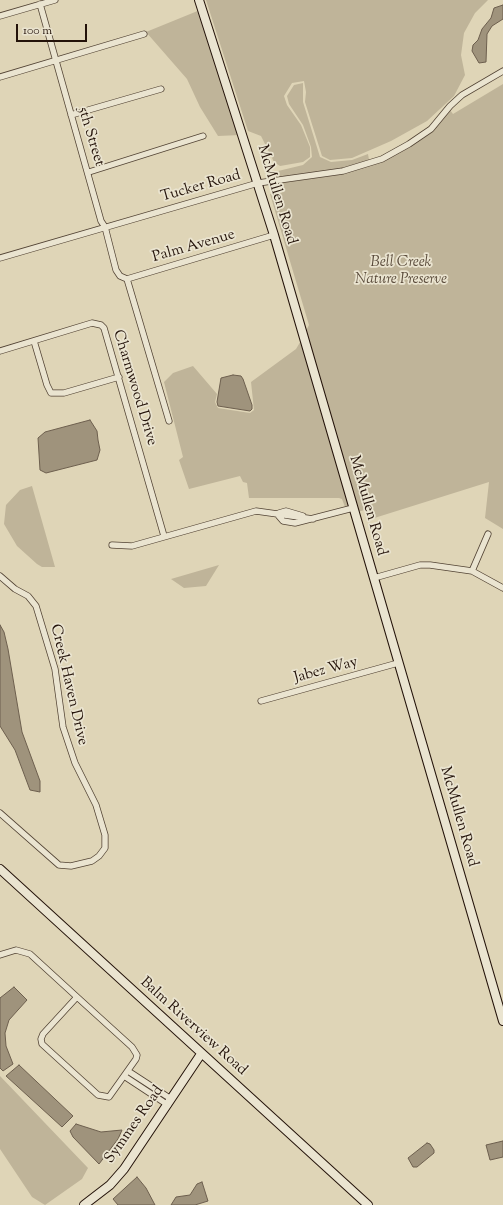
<!DOCTYPE html>
<html>
<head>
<meta charset="utf-8">
<style>
	body { margin:0 }
	#map { position:relative; width:503px; height:1205px; overflow:hidden; background:#dfd5b7; font-family:"Sorts Mill Goudy",serif }
	canvas { display:block }
	.scale { position:absolute; left:16px; top:24px; width:71px; height:18px; box-sizing:border-box; border:2px solid #231209; border-top:0; padding-left:5px; font-size:12px; line-height:14px; white-space:nowrap; color:#231209; -webkit-text-stroke:3px #eae4d0; paint-order:stroke }
</style>
</head>
<body>
<div id="map">
<canvas width="503" height="1205"></canvas>
<div class="scale">100 m</div>
</div>
<script>
const ctx = document.querySelector('canvas').getContext('2d');
ctx.lineJoin = 'round';
function fill(path, color) { ctx.fillStyle = color; ctx.fill(path, 'evenodd'); }
const shape = rows => new Path2D(rows.map(r => 'M' + r).join(''));
function stroke(path, color, width, dash) { ctx.strokeStyle = color; ctx.lineWidth = width; ctx.lineCap = dash ? 'butt' : 'round'; ctx.setLineDash(dash || []); ctx.stroke(path); }
function label(font, color, halo, rows, align = 'center') {
  ctx.font = font + ' "Sorts Mill Goudy",serif'; ctx.lineWidth = 3.5; ctx.setLineDash([]); ctx.textBaseline = 'middle'; ctx.strokeStyle = halo; ctx.fillStyle = color; for (const [text, x, y, turn = 0] of rows) {
    ctx.save(); ctx.translate(x, y); ctx.rotate((+turn || 0) * Math.PI / 180); ctx.textAlign = isNaN(turn) ? turn : align; if (halo) ctx.strokeText(text, 0, 0); ctx.fillText(text, 0, 0); ctx.restore();
  }
}
fill(shape([
	[206,0,488,0,475,13,464,33,461,55,465,75,454,96,427,121,391,141,352,158,330,160,322,156,305,102,306,92,304,81,292,83,284,96,287,105,301,125,310,147,310,157,303,162,280,166,274,162,261,136,248,131],
	[200,10,240,135,218,136,200,107,187,79,146,32],
	[303,83,303,102,320,157,331,162,352,160,368,154,369,160,342,168,277,178,274,172,303,165,312,157,311,147,303,125,289,104,287,96,294,85],
	[503,84,503,529,485,518,489,482,368,520,365,510,357,512,305,333,309,325,270,194,284,192,280,183,343,174,383,161,410,147,432,131,450,110,453,114],
	[302,339,350,506,345,507,342,499,339,498,249,498,247,483,243,482,240,476,189,489,179,460,183,457,164,382,173,373,193,366,217,394,215,402,218,408,250,413,254,410,251,382,296,349],
	[32,486,55,567,42,567,37,564,17,546,4,524,6,505,20,490],
	[219,565,206,586,184,588,171,579],
	[0,1076,88,1168,82,1179,45,1205,32,1197,0,1149]
]), '#bfb499');
const water = shape([
	[503,5,503,19,492,26,487,34,486,62,479,63,472,51,473,45,478,40,482,29,491,18,494,8,503,5],
	[233,375,241,376,243,379,252,405,252,409,250,411,218,406,217,402,221,378,233,375],
	[90,420,97,431,98,440,100,450,97,460,46,473,40,470,38,438,45,432,90,420],
	[0,625,4,632,8,649,22,732,40,781,40,792,30,790,15,750,0,726,0,625],
	[14,987,27,1000,9,1020,5,1033,6,1046,13,1064,3,1071,0,1068,0,998,14,987],
	[19,1065,73,1116,62,1127,6,1076,19,1065],
	[76,1124,101,1132,122,1130,118,1139,99,1164,73,1137,70,1131,76,1124],
	[503,1141,503,1157,490,1160,486,1145,503,1141],
	[427,1143,430,1144,434,1150,434,1153,417,1167,413,1167,408,1158,427,1143],
	[137,1177,146,1188,155,1205,118,1205,113,1199,137,1177],
	[202,1182,208,1201,195,1205,171,1205,176,1197,190,1195,197,1184,202,1182]
]);
fill(water, '#9f937c');
stroke(water, '#6d5f4e', 1);
const street = shape([
	[40,4,101,221,105,227,116,270,120,276,127,279,274,235],
	[0,16,55,0],
	[0,77,144,34],
	[71,115,161,89],
	[89,172,203,136],
	[0,258,258,183,343,171,382,159,409,144,431,129,450,106,462,95,503,71],
	[127,279,169,421],
	[34,341,47,385,51,393,64,393,119,377],
	[0,351,92,323,101,325,104,328,164,536],
	[279,513,286,511,303,516],
	[277,514,283,521,295,523,353,508],
	[112,545,132,546,256,511,313,519],
	[472,571,488,534],
	[0,576,15,589,28,596,36,606,55,669,63,727,75,763,96,805,105,835,105,848,99,856,92,861,71,866,59,865,0,813],
	[374,578,420,565,430,565,472,571,503,588],
	[261,701,398,663],
	[0,955,16,950,30,954,77,997,132,1047,137,1055,136,1059,109,1097,98,1095,42,1044,41,1039,43,1034,77,997],
	[128,1071,171,1099],
	[124,1076,168,1105]
]);
const secondary = shape([
	[199,0,274,235,503,1021],
	[0,869,368,1205],
	[84,1205,110,1185,124,1169,201,1054]
]);
stroke(street, '#524334', 7);
stroke(secondary, '#231209', 10);
stroke(street, '#eae4d0', 5.5);
stroke(secondary, '#eae4d0', 8);
label('15px', '#231209', '#eae4d0', [
	["5th Street",90,137,73],
	["Tucker Road",201,187,-16],
	["McMullen Road",276,195,73],
	["Palm Avenue",194,247,-16],
	["Charmwood Drive",134,388,73],
	["McMullen Road",367,506,74],
	["Jabez Way",326,671,-15],
	["Creek Haven Drive",68,685,77],
	["McMullen Road",458,817,74],
	["Balm Riverview Road",193,1027,42],
	["Symmes Road",135,1125,-55]
]);
label('italic 15px', '#5a4b3b', '#eae4d0', [
	["Bell Creek",401,263],
	["Nature Preserve",401,280]
]);
</script>
</body>
</html>
